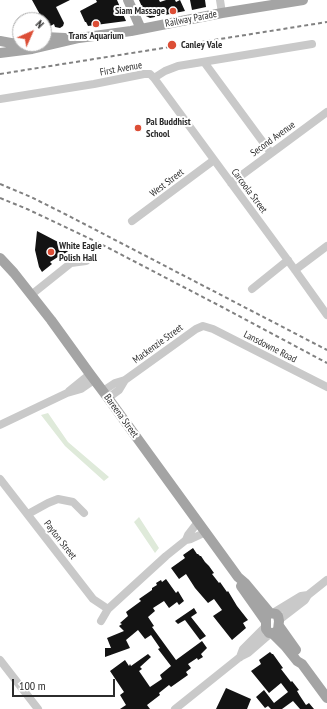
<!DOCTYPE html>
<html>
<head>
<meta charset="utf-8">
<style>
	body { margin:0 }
	#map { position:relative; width:327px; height:709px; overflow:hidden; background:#fff; font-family:"PT Sans Narrow",sans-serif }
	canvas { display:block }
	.north { position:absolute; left:12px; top:12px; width:40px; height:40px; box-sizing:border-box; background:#fff; border:1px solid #ababab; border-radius:50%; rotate:45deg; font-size:11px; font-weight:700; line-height:16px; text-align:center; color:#2c2c2c }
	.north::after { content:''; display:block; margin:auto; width:14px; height:18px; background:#dc4e36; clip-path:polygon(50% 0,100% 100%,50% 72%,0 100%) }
	.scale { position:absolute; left:12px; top:679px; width:103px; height:18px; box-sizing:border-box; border:2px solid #2c2c2c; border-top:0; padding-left:5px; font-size:12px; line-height:14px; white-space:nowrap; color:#2c2c2c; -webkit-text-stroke:3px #fff; paint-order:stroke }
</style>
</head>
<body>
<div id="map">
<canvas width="327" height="709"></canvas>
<div class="north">N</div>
<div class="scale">100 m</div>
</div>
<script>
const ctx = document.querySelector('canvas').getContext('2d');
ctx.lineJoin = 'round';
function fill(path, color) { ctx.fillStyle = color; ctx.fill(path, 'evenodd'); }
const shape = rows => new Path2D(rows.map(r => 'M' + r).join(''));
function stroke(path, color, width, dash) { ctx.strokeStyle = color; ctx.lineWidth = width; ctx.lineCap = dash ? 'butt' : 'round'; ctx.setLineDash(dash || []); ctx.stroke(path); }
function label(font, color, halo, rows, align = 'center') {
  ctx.font = font + ' "PT Sans Narrow",sans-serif'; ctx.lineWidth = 4; ctx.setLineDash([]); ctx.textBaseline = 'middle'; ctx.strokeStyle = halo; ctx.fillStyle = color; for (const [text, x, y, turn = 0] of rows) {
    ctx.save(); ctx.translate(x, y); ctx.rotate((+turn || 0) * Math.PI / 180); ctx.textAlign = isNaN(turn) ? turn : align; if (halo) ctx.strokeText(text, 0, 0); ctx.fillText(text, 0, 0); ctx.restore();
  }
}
fill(shape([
	[48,413,68,442,109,477,104,481,65,446,41,415],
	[139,517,159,548,155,553,134,522]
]), '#dfeada');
fill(shape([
	[32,0,70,0,56,7,64,23,63,26,60,28,55,27,54,24,47,28,44,22,44,20,43,20],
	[96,0,117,0,126,21,88,26,86,22,85,22,80,11,97,2],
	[139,0,159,0,160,2,166,0,175,0,176,2,180,0,185,11,150,18,146,16],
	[190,0,205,0,206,7,192,10],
	[37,231,60,243,60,241,74,247,61,256,61,255,50,262,52,264,42,272,39,267,35,250],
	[193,548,197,554,198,554,200,556,201,556,205,562,209,566,214,573,212,574,219,583,220,582,227,592,228,591,237,606,248,620,243,623,246,628,232,640,213,616,222,610,214,599,208,603,195,588,186,574,179,579,171,568,185,558,183,555],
	[166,579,176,593,178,591,184,601,179,605,177,602,169,608,164,601,153,608,155,611,148,617,154,626,152,627,176,660,202,641,207,648,201,654,203,657,198,660,197,658,188,664,191,668,186,672,188,675,171,687,169,685,159,693,160,695,147,705,150,709,120,709,126,705,120,695,124,692,110,671,125,660,129,666,130,664,131,666,148,654,151,657,140,667,142,669,139,671,150,687,162,679,160,675,171,666,158,649,160,648,151,635,145,639,138,630,126,640,130,648,105,657,105,648,111,648,107,638,124,631,119,626,122,624,120,623,128,616,126,612,141,601,139,599,152,590,152,588,157,585,156,583,161,580,162,582],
	[194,608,197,613,191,617,206,636,200,640,185,620,178,624,175,621],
	[270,652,272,654,273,654,283,668,281,669,291,682,292,681,299,690,297,691,300,696,306,705,309,703,314,709,300,709,293,701,282,709,271,709,268,706,265,708,256,697,264,690,274,703,288,692,281,683,269,693,251,671,261,664,259,660],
	[226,688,251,699,247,709,216,709]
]), '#131313');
stroke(shape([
	[220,0,222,13],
	[204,62,271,153],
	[154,78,295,270,327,315],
	[0,99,94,84,144,74,150,74,154,78,165,71,178,66,312,44],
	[231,183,327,112],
	[132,221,214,160],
	[295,270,327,246],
	[252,289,288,260],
	[31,295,71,263,86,261],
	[69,391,90,374],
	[103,391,115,383,125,380,196,329,203,326,213,329,327,387],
	[108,398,119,390,125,380],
	[0,425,67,393,81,389,94,380],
	[0,479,93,599,108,609],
	[28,514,48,503,58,499,73,502,84,513],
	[186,540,191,539,206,532],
	[273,613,301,596,308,595],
	[279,620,305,600,308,595,327,580],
	[101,621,108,609,166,556,186,540,188,535,198,522],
	[240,657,243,649,265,627],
	[0,660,38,709],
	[175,709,240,657,248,653,271,633]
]), '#c9c9c9', 8);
stroke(shape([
	[128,0,141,29],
	[44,37,65,38],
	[0,41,27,46,31,46],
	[0,53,32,49,79,38,131,31,222,13,303,0],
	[0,258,14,273,51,320,90,374,108,398,238,577,245,583,270,613],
	[241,586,265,620],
	[270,613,276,614,278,616,279,621,278,630,274,633,269,633,266,629,266,617,267,615,270,613],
	[279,626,296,650],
	[272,633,285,646,297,661,302,664,327,698]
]), '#a4a4a4', 10);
stroke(shape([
	[0,74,327,22],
	[0,184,31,197,67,215,327,350],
	[0,198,27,209,97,242,222,307,327,363]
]), '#818181', 2, [4, 3]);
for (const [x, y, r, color] of [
	[173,11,4,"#dc4e36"],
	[96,24,4,"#dc4e36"],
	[172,45,5,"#dc4e36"],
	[138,128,4,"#dc4e36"],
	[51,252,4,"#dc4e36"]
]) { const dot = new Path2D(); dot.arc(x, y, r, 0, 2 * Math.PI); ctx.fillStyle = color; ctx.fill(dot); stroke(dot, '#fff', 1.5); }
label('bold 10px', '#2c2c2c', '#fff', [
	["Siam Massage",165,11,"right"],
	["Trans Aquarium",96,36,"center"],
	["Canley Vale",181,45],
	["Pal Buddhist",146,122],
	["School",146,134],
	["White Eagle",59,246],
	["Polish Hall",59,258]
], 'left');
label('10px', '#2c2c2c', '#fff', [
	["Railway Parade",191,19,-11],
	["First Avenue",121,69,-10],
	["Second Avenue",273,139,-36],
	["West Street",167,183,-37],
	["Carcoola Street",249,191,53],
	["Mackenzie Street",158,344,-36],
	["Lansdowne Road",270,347,27],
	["Bareena Street",121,416,54],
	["Payton Street",60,540,52]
]);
</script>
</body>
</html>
